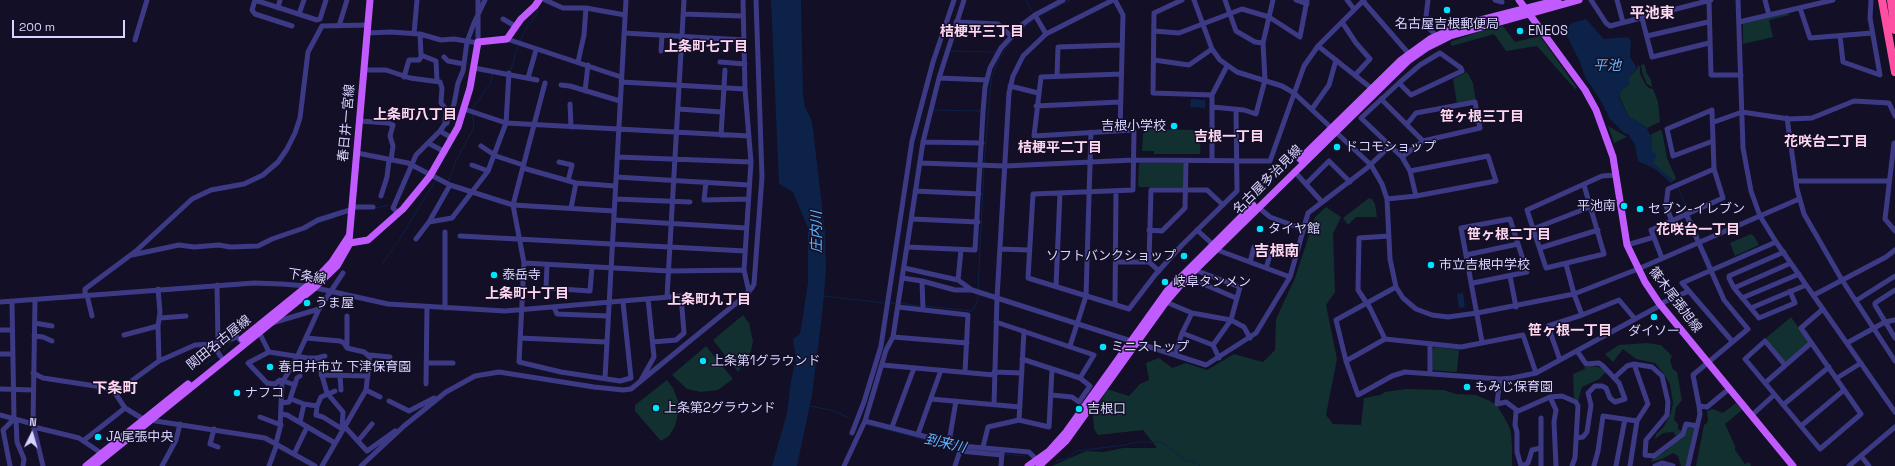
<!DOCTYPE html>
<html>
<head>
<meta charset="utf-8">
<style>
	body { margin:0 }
	#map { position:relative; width:1895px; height:466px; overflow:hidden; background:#130f26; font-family:"Space Grotesk",sans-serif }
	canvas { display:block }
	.north { position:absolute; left:12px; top:414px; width:40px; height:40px; -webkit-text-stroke:3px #130f26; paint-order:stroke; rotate:5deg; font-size:11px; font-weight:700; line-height:16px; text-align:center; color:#d9d4ff }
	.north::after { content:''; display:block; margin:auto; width:14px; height:18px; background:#d9d4ff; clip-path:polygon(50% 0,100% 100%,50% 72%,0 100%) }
	.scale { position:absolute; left:12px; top:20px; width:113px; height:18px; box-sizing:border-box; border:2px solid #d9d4ff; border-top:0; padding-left:5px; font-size:12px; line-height:14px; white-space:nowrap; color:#d9d4ff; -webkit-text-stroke:3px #130f26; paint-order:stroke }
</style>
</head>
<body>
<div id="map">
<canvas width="1895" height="466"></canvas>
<div class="north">N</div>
<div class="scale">200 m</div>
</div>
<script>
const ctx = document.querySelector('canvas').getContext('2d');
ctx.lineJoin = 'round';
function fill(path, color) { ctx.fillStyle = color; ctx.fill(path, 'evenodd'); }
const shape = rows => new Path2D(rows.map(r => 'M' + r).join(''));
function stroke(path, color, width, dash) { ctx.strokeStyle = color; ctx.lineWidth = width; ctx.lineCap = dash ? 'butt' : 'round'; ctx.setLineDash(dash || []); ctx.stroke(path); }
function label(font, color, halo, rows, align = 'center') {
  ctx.font = font + ' "Space Grotesk","Noto Sans JP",sans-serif'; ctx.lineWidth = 3; ctx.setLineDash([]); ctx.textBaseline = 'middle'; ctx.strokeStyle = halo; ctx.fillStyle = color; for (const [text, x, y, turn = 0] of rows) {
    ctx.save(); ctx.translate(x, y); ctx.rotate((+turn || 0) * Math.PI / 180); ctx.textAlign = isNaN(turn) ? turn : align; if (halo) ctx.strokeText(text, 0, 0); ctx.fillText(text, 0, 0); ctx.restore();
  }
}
fill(shape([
	[1788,12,1789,15,1769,20,1773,37,1743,44,1743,23],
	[1503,26,1515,42,1540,36,1577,88,1575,89,1537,46,1506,51,1494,34,1452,46,1450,42,1481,31],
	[1644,64,1646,69,1646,72,1651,80,1652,87,1647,84,1642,72,1641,65],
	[1637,65,1640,67,1640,73,1645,84,1649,88,1653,89,1658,102,1660,122,1647,128,1637,121,1629,117,1619,96,1621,90,1629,83,1629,77,1638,68],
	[1467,72,1473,83,1476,102,1457,104,1453,79],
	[1608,126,1627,137,1614,143],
	[1148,129,1198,130,1201,134,1200,154,1154,154,1154,151,1142,151,1143,134],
	[1660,130,1662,131,1667,158,1676,178,1674,181,1652,163,1652,140,1650,135],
	[1141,163,1184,163,1183,187,1140,187,1138,186,1139,164],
	[1369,198,1372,199,1375,204,1377,217,1356,217,1348,225,1343,218],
	[1326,207,1341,217,1333,234,1335,292,1326,305,1337,359,1326,415,1333,424,1361,425,1364,398,1380,395,1385,392,1406,389,1444,390,1456,394,1476,395,1490,401,1498,407,1508,424,1511,432,1512,447,1512,466,1052,466,1086,451,1104,452,1123,448,1157,448,1143,430,1098,435,1094,429,1093,416,1107,389,1129,396,1140,384,1149,380,1146,363,1159,358,1172,368,1186,363,1207,370,1234,354,1263,362,1275,350,1276,319,1295,278,1315,217],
	[1751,234,1754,236,1759,245,1735,256,1730,243],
	[743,315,749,323,753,341,751,351,738,372,713,340],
	[1791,317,1809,342,1787,363,1784,363,1766,338],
	[1647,343,1661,345,1672,356,1670,360,1673,369,1677,372,1682,400,1676,408,1674,420,1678,424,1678,429,1686,434,1687,427,1694,428,1686,466,1681,466,1678,456,1673,453,1662,459,1652,462,1651,460,1666,451,1678,438,1673,432,1663,433,1655,439,1656,434,1663,428,1671,413,1673,403,1670,384,1664,374,1655,363,1636,359,1623,349,1613,362,1605,354,1619,345],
	[706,346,733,379,718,390,701,392,687,389,672,375],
	[1435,347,1459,350,1457,371,1455,372,1432,370,1433,349],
	[1591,366,1602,368,1606,372,1599,379,1582,387,1578,401,1574,398,1573,374,1585,369,1584,367],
	[667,380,673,388,678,401,678,414,675,426,669,436,661,441,635,411,635,405],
	[1736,403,1742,410,1725,424,1735,446,1735,450,1745,464,1749,462,1751,466,1696,466,1704,425,1707,423,1708,420,1707,411,1713,409,1723,413]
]), '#12302f');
fill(shape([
	[771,0,801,0,803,95,805,107,811,119,813,129,825,233,826,271,822,315,812,395,797,466,772,466,787,413,791,381,796,359,793,339,800,334,808,283,808,228,793,192,779,184],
	[1586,19,1604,39,1627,37,1631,41,1630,57,1637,68,1629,77,1629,85,1621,90,1619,98,1629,117,1637,121,1647,128,1652,140,1652,150,1657,156,1653,163,1674,181,1671,183,1655,169,1638,161,1635,145,1628,134,1624,133,1610,119,1601,101,1585,77,1580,62,1564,30,1572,23],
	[1191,99,1205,100,1205,108,1190,107],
	[1463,293,1465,307,1459,308,1457,294]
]), '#0c2248');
stroke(shape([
	[1026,0,1032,11],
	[1039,16,1070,0],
	[1017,34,1035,19],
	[520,41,526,28,537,14,537,8],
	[952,51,995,52],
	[510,72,515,58,514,57,518,46],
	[472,109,490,84,493,73],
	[933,110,980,111],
	[984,164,991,80,1000,57,1015,36],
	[448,181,456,161,474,127,472,113],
	[401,183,403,179],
	[1678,188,1688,210],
	[385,206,388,205],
	[375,208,385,206],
	[1690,216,1700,238],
	[318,223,336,217],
	[398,242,435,181],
	[1702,244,1713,267],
	[382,264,396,244],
	[978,290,984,167],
	[824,296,884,303],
	[890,303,896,303],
	[900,303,920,306],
	[925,306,972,311,977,302,978,295],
	[221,353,235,340],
	[205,365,217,356],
	[810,406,831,410,850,418],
	[866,424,959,449],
	[1119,446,1138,442,1162,442,1185,460,1194,462,1200,466],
	[1004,454,1025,456],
	[1056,461,1068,458,1076,451,1117,446]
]), '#0c2248', 1);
stroke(shape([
	[255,0,317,20,320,19,326,0],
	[255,0,252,10,255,14,292,26],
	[545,0,563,8,586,8,625,15],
	[743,0,745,89,751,162,744,270,749,292],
	[964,0,939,78,923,142,893,337,886,350,865,421,962,446,1029,452,1039,462],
	[1115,0,1123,15,1120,131],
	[1182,0,1154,13,1153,93,1212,95],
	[1194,0,1212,49,1220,60,1237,72,1282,86,1294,93,1371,165,1382,184,1387,199,1390,259,1396,287,1403,298,1416,309,1432,315,1448,317,1477,313,1574,294,1638,269,1799,199],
	[1225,0,1236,31,1255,42,1263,43],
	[1296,0,1307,4],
	[1347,0,1354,9],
	[1428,0,1425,25,1437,36],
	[1495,0,1502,2],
	[1591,0,1606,23,1610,26,1711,0],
	[1617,0,1623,22],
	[1738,0,1743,148,1751,191,1760,216,1776,242,1895,412],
	[1765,0,1769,15],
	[1363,1,1409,54],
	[1709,1,1711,75,1741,75],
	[278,8,280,0],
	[1800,8,1810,38,1872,33],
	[299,14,304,0],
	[683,14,743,16],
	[1035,15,1046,34],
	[1642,18,1652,57,1709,43],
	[503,19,515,26],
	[956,22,998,24,1011,36],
	[1342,22,1356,43,1370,59,1356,74],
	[1739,22,1833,0],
	[339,26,347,0],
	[1154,31,1179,33,1242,9,1269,17,1300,37,1307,0],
	[367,33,391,32,420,34,441,40,454,39,478,43],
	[624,33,744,40],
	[414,34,417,0],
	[420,34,421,55,436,61,437,81],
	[1647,36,1708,22],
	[1840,36,1843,62,1880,75,1870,18,1871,0],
	[507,39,621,77],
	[135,40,147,0],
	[478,42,478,0],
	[1318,46,1371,88],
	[661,51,662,36],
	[444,57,448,61,464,64],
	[1154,60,1189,65,1212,49],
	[578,62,584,35,586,8],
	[720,62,745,64],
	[474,68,537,80],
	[364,70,386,70,410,78,440,82,442,88,441,103,446,109,445,121,447,123],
	[1121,74,1041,77,1034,136,1133,130,1134,132,1133,190,1033,194,1028,278,1129,309,1155,275,1182,245,1237,191,1236,109],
	[1057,76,1058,47,1121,45],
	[404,77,409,60,419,60,421,57],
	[528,78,536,50],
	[939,78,987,80],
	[621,82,745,89],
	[545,83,513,205,524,263,519,362,561,372,620,381,631,378,623,302],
	[1399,83,1411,95,1462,71,1461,68,1440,53,1420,65,1399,83,1361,118,1402,157,1410,171,1416,196],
	[561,85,570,86,620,101],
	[1010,86,1038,93],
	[724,87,725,70],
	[585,91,588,65],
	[1381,99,1423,141],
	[570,104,571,127],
	[1036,106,1120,102],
	[1212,107,1244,110,1256,114,1265,80,1263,43,1273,0],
	[464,109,506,123,749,136],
	[678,109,722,112],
	[1312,109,1329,85,1336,60],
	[1787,118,1797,189,1804,214,1842,280,1895,361],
	[360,121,388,123,393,125,390,136,393,146,391,160],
	[1714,122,1742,112,1789,119,1812,118,1854,101,1889,103,1895,116],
	[440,131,452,138],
	[721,135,724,87],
	[923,142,982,143],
	[428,143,445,152],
	[1895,143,1894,143,1885,219,1895,231],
	[481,146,496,156,523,165],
	[357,153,408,163,450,185,513,205,614,211],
	[617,157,751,162],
	[1402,157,1423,141,1480,128,1475,102,1416,113,1407,124],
	[1212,161,1212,95,1227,66],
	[559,162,572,165,568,181],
	[920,163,1005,166,1134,160,1270,161,1304,66,1318,46,1364,0],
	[472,165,488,171],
	[523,168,576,183,615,186],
	[1294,171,1322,202],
	[616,177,749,185],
	[1796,181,1889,181],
	[706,182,704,200,748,199],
	[1306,184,1329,161,1350,182],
	[1584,185,1604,254,1546,268,1527,210,1602,176,1616,175],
	[915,191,979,194],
	[381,196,387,177,389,160],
	[615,199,690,202],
	[1387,199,1416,196,1496,181,1488,156,1410,171],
	[353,207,373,207],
	[1258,207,1270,217,1303,229],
	[571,208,576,183],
	[398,213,393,208,416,155,440,131,449,118,454,104,458,83,463,71,467,42,474,23,485,0],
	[1686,214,1724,300,1748,329,1693,375,1699,406,1707,407,1730,388],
	[912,219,978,222],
	[614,220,746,228],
	[1672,221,1666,206,1668,189,1714,169],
	[429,222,450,185],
	[1533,229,1590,207],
	[1149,230,1162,231,1185,208,1186,161],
	[1197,230,1220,251,1290,277],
	[445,232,445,308],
	[460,236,745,251],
	[416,239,429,222,452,218,488,171,506,123,509,73],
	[1627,245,1654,237],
	[907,247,975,250,983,112,985,87,990,68,1001,48,1023,24,1035,15,1063,0],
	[1540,248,1598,230],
	[1000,249,1029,250],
	[1784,252,1729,276,1729,278,1734,288,1759,318,1795,303,1790,291],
	[132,255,179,245,194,247,219,245,230,247,258,246,272,239,304,228,318,220,353,209],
	[1466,255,1518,244],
	[1662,258,1651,230,1723,198,1714,169,1712,110,1667,129,1673,156,1713,141],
	[1116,262,1149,262,1151,190,1207,190,1223,205],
	[1149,262,1159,271],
	[1250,262,1254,247,1271,252,1266,268],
	[524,263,669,271,744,270],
	[1566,264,1574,294,1582,315],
	[547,265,546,288,590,291,592,267],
	[904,268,958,280,972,290],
	[1195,270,1240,287,1231,320,1213,345],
	[1510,276,1516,307],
	[1187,277,1236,298],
	[902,278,922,281,955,290,972,290,1206,365,1256,333,1290,277,1308,213,1367,168,1390,146],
	[958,280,961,250],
	[922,281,923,309],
	[1473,283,1527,272,1510,219,1461,228,1482,342],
	[1056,286,1060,193],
	[1396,287,1336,320,1346,361,1358,395,1392,376,1405,372,1500,379,1512,378,1536,373,1661,305],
	[1734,288,1791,263],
	[158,289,160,312,158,326,159,361],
	[1895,290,1875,303,1875,305,1895,338],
	[85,295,85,289,136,251,192,199,211,190,244,184,263,175,278,162,287,149,295,133,300,118,308,52,322,26,368,25],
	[87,295,92,316],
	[1814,295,1886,257,1895,250],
	[667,297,684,0],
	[1673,298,1689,291],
	[1742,298,1799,274],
	[1857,300,1895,276],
	[35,301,33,424,43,466],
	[0,302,254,283,282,284,307,286,388,304,505,311,681,296,684,333,676,340,653,342],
	[1166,302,1192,313,1231,320,1244,327,1250,338],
	[1115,304,1116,191],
	[1660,304,1673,298,1681,308],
	[554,307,557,314,608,316],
	[898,307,968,315,965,372],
	[1751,308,1806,285],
	[160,318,186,316],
	[996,322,1094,355,1080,378,1022,359],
	[35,323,52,326],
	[272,323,319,309],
	[0,330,12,330],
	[259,332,269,352],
	[1182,333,1213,345,1219,358],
	[124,335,158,326],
	[34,336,43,337,52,341],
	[893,337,967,343],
	[306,338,340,341,344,343,347,348,364,352,370,357],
	[520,338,606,342],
	[1385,339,1370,308,1358,290,1359,238,1389,236],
	[1732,341,1682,283,1776,242],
	[1847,343,1885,322,1895,320],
	[347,345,347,316],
	[214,346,221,357],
	[1070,346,1086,296,1091,132],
	[215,348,226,341,237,337,241,341],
	[0,354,13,354],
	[1175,355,1182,333,1192,313],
	[317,358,327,393,343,412,342,429],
	[1560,360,1548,326,1582,315,1619,300,1635,319],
	[1346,361,1385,339,1461,347,1523,335,1536,373],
	[426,363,453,363],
	[882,365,994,375],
	[1785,365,1765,341,1745,359,1820,449,1861,414,1801,328,1823,309],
	[994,372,1022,373],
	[33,373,43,378,102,387,110,390,115,393,125,408,143,419,265,438,315,466],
	[1430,373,1430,345],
	[321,375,368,376],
	[340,375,341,390],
	[605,378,626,0],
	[1614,378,1627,366,1634,364,1652,367,1662,376,1668,402,1667,415,1646,440,1645,455,1654,456,1683,434,1686,424,1697,426],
	[1837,378,1861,363],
	[1500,379,1497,404,1506,402,1518,411],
	[640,382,654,357,648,299],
	[1765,383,1811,343],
	[426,384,427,307],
	[295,385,280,380,275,384,267,383,248,363,269,352,308,358,317,358,325,356],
	[0,389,33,390],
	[366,390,380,397],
	[335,391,321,397,317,406,316,415,323,417,342,429],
	[115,393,159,361,195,345,213,344,218,342,217,285],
	[1051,395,1072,397,1079,402,1090,386,1080,378],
	[1550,397,1556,410,1554,422,1556,466],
	[291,399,304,404,317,406],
	[931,399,1020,407],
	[389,401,409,411,434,398],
	[281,403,289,402,297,378,300,376],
	[994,405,997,298,1009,93,1013,76,1023,56,1046,34,1113,0],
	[1783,405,1829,367],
	[281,414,287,415,335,443],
	[0,415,33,424],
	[1752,415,1774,395],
	[260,417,281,425],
	[16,420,17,442,24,459,23,466],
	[1019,420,1024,331],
	[300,422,304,404],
	[1801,426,1844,390],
	[345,427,367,451,395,431],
	[892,427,914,368],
	[34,429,38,428,79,438,101,453],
	[214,429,210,444,218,447],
	[852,433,864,402,881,346,912,141,933,62,954,0],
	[918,434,941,370],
	[1576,438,1583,437,1587,432,1591,405,1588,393,1595,386,1602,386,1606,388,1610,398,1615,402,1625,399,1619,383,1603,366,1599,363,1586,364,1577,351],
	[83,441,125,408],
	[358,441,372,424],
	[949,442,956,401],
	[276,443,280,428,282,383,298,355,319,309,343,273],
	[983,447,988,427,1019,420,1049,427,1052,369],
	[960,451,1002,455],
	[294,454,307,427],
	[1861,456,1869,466],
	[10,466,3,430,14,419,12,302],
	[162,466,176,440,180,424],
	[269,466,277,444],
	[322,466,366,390,370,355,390,357],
	[361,466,404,426,446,392,475,376,499,372,594,387,623,390,631,389,740,300,752,288,754,284,762,177,756,0],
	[844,466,865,421],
	[955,466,961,448],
	[1001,466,1002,452],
	[1521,466,1517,452,1517,432,1515,425,1516,412,1550,397,1562,396,1576,402,1578,406,1575,458,1572,466],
	[1522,466,1528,463,1532,450,1541,448],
	[1541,466,1541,418],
	[1594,466,1598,451,1603,416,1637,421,1648,404,1634,364],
	[1616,466,1625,419],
	[1630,466,1637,421],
	[1655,466,1662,463,1673,466],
	[1688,466,1700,414,1699,406],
	[1849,466,1895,427]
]), '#3d3a85', 5);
stroke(shape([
	[1519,0,1585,90,1596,110,1613,157,1627,245,1645,282,1659,303,1793,466],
	[1300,159,1401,60,1430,39,1461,25,1558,0],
	[349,241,370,0],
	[242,339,316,279,332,262,349,236],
	[86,466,188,384],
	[94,466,314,288,337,266,350,243,368,240,403,209,430,176,458,127,470,88,478,42,507,39,521,19,535,6,539,0],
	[1028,466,1049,451,1066,432,1167,291,1253,205],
	[1039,466,1066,441,1166,302,1184,281,1408,61,1428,47,1450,36,1579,0]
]), '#c25bff', 7);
stroke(shape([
	[1882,0,1895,72],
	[1891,0,1895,30]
]), '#ff4fa3', 8);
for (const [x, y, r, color] of [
	[1447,10,4,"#00e5ff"],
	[1520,31,4,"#00e5ff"],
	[1174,126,4,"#00e5ff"],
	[1337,147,4,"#00e5ff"],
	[1624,206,4,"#00e5ff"],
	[1640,209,4,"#00e5ff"],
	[1260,229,4,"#00e5ff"],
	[1184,256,4,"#00e5ff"],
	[1431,265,4,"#00e5ff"],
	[494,275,4,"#00e5ff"],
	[1165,282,4,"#00e5ff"],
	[307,303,4,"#00e5ff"],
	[1654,317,4,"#00e5ff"],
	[1103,347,4,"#00e5ff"],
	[703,361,4,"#00e5ff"],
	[270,367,4,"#00e5ff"],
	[1467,387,4,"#00e5ff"],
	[237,393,4,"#00e5ff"],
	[656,408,4,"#00e5ff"],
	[1079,409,4,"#00e5ff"],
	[98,437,4,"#00e5ff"]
]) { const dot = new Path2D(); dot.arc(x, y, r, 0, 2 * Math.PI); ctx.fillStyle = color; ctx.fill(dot); stroke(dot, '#130f26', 1.5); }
label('13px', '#d9d4ff', '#130f26', [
	["名古屋吉根郵便局",1447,24,"center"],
	["ENEOS",1528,31],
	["吉根小学校",1166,126,"right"],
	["ドコモショップ",1345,147],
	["平池南",1616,206,"right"],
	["セブン-イレブン",1648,209],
	["タイヤ館",1268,229],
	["ソフトバンクショップ",1176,256,"right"],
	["市立吉根中学校",1439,265],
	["泰岳寺",502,275],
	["岐阜タンメン",1173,282],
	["うま屋",315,303],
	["ダイソー",1654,331,"center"],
	["ミニストップ",1111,347],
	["上条第1グラウンド",711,361],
	["春日井市立 下津保育園",278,367],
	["もみじ保育園",1475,387],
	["ナフコ",245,393],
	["上条第2グラウンド",664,408],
	["吉根口",1087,409],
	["JA尾張中央",106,437]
], 'left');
label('13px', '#d9d4ff', '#130f26', [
	["春日井一宮線",347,123,-85],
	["名古屋多治見線",1268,180,-45],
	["下条線",307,277,9],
	["篠木尾張旭線",1675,300,53],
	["関田名古屋線",219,343,-39]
]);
label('bold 14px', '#ffd6f0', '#130f26', [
	["桔梗平三丁目",982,32],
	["上条町七丁目",706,47],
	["上条町八丁目",415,115],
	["笹ヶ根三丁目",1482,117],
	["吉根一丁目",1229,137],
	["花咲台二丁目",1826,142],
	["桔梗平二丁目",1060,148],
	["花咲台一丁目",1698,230],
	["笹ヶ根二丁目",1509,235],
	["上条町十丁目",527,294],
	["上条町九丁目",709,300],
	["笹ヶ根一丁目",1570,331]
]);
label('italic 14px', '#62b6ff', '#130f26', [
	["平池",1607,66],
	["庄内川",817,232,-90],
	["到来川",945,444,13]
]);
label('bold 15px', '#ffd6f0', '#130f26', [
	["平池東",1652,14],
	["吉根南",1277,252],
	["下条町",115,389]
]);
</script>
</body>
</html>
